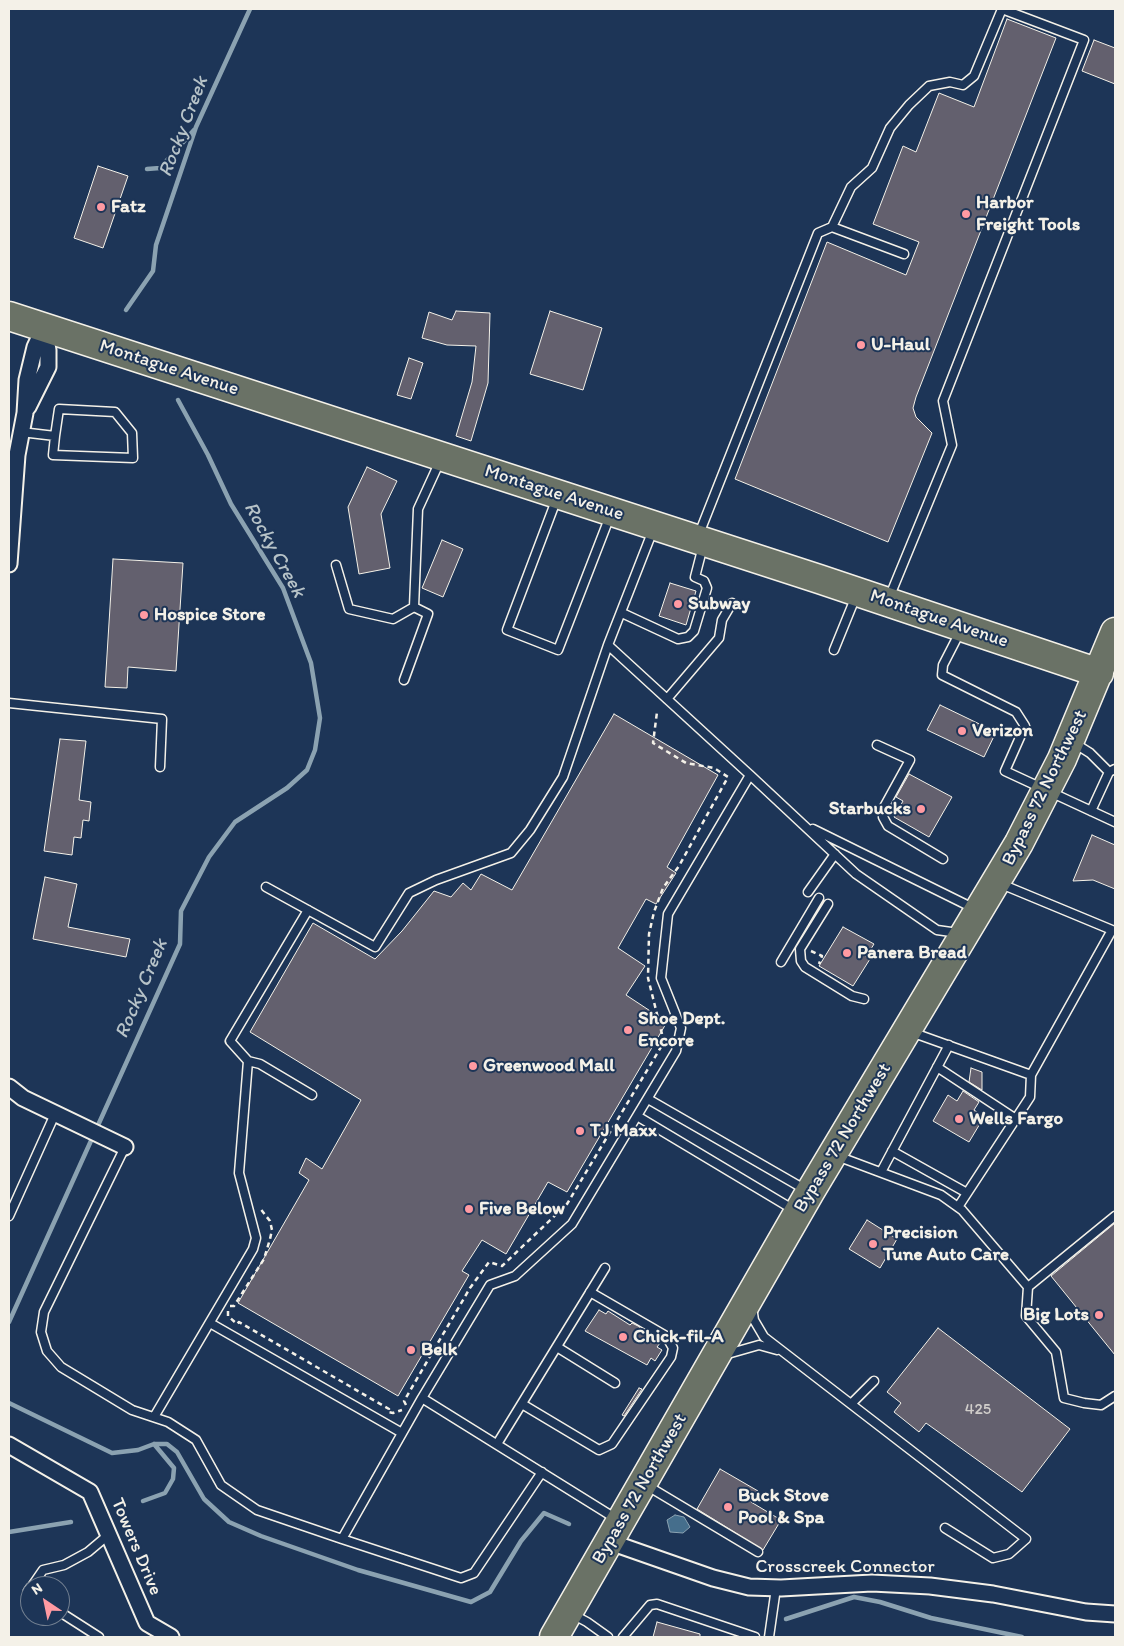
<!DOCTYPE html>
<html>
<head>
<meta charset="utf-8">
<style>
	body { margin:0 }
	#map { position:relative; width:1124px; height:1646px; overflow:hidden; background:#1d3557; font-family:Itim,sans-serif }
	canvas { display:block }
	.frame { position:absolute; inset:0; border:10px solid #f4f1e8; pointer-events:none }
	.north { position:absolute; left:20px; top:1576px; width:50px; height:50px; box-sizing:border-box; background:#1d3557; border:1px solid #738091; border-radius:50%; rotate:326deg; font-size:14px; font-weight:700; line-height:20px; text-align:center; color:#f4f1e8 }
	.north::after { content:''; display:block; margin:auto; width:18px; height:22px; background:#ff9aa2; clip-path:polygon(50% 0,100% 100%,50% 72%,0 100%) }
</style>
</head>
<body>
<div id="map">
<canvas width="1124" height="1646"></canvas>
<div class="frame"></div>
<div class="north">N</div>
</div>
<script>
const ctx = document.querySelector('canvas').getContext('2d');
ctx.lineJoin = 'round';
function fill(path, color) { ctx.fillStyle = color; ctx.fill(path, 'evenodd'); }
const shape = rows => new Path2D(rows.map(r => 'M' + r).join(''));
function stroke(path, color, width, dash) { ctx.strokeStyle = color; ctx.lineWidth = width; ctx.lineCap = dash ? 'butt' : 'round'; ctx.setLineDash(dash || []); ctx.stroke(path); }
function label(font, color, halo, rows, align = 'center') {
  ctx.font = font + ' Itim,sans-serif'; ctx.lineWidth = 4; ctx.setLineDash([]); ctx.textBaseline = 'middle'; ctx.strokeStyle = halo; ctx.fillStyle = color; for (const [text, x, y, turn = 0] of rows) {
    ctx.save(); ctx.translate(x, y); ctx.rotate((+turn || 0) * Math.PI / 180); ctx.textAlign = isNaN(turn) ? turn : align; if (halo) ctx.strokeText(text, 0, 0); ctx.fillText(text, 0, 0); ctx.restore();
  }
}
const water = shape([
	[675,1515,684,1517,690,1527,683,1533,670,1532,667,1520,675,1515]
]);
fill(water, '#456e8c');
stroke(water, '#8ba2b1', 1);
stroke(shape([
	[147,169,160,168,194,130],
	[126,310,153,271,156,245,196,127,250,9],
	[9,1322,180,944,181,911,209,857,235,822,287,788,307,770,315,750,320,718,311,663,283,588,231,504,208,455,178,400],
	[9,1403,112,1453,138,1450,154,1444,167,1444,177,1452,204,1499,229,1522,261,1536,358,1570,471,1602,490,1592,521,1541,544,1513,569,1524],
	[143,1501,165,1493,173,1479,174,1468,154,1444],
	[9,1532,71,1522],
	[786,1619,854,1597,880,1602,931,1618,1022,1637]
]), '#8ba2b1', 4.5);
const building = shape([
	[1007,19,1056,38,916,397,913,408,916,417,932,433,888,542,735,479,827,242,906,275,919,242,873,224,903,146,916,152,939,93,974,107,1007,19],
	[1094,40,1115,48,1115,84,1082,71,1094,40],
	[98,166,128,176,103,248,74,238,98,166],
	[456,311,490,313,488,383,471,441,456,436,472,382,476,346,447,345,422,338,429,312,452,320,456,311],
	[550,311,602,328,583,390,530,374,550,311],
	[409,358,423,363,411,399,397,395,409,358],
	[367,467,397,481,381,514,390,568,359,574,348,507,367,467],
	[442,540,463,549,443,597,422,588,442,540],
	[113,559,183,563,176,671,128,667,127,688,105,687,113,559],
	[670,583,696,591,686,625,659,616,670,583],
	[940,705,996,732,984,757,927,730,940,705],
	[614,714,718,775,667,867,676,873,656,904,646,899,618,948,645,966,626,995,667,1022,567,1192,548,1182,506,1254,482,1240,462,1271,469,1275,398,1396,238,1303,309,1180,299,1173,306,1158,322,1169,361,1100,250,1032,313,923,375,959,402,931,434,891,451,897,463,883,471,890,481,874,512,890,614,714],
	[60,739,86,741,79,800,91,802,89,821,83,820,81,838,74,837,72,855,44,851,60,739],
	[909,774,952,797,929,837,894,817,903,801,896,797,909,774],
	[1092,835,1115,845,1115,889,1093,880,1073,881,1092,835],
	[45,877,77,884,68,927,130,939,126,957,33,939,45,877],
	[843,927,874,944,866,957,870,959,853,986,819,966,843,927],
	[971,1068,982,1072,982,1090,969,1082,971,1068],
	[963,1091,979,1102,974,1110,984,1117,969,1142,933,1121,948,1095,957,1101,963,1091],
	[867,1220,897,1239,880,1268,849,1249,867,1220],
	[1115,1223,1115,1355,1051,1276,1115,1223],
	[599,1310,606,1314,608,1311,630,1325,632,1323,640,1327,638,1331,660,1343,657,1347,662,1350,655,1361,651,1358,647,1365,585,1331,599,1310],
	[938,1328,1070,1429,1022,1492,926,1423,919,1432,894,1412,901,1403,887,1392,938,1328],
	[639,1388,642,1389,624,1416,622,1415,639,1388],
	[720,1469,758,1491,751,1502,781,1520,763,1550,697,1509,720,1469],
	[657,1622,700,1634,700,1637,653,1637,657,1622]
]);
fill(building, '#63606e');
stroke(building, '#f4f1e8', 1);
const lane = shape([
	[832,227,904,254],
	[21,432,55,436,53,455,133,458,132,433,115,412,59,409,55,436],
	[557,498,507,630,558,650,610,516],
	[653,530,608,645,750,775],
	[699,534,818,233,832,227,851,187,872,168,890,128,909,105,929,86,950,82,963,85,974,76,1002,9,1084,40,943,401,952,445,889,598],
	[336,565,349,609,393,619,414,607],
	[622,613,678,639,688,637,694,631,707,588,704,581,695,577,703,546],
	[960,632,943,665,942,675,1016,712,1025,726,1005,771,1115,822],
	[834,650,856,596],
	[404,680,428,614,414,607,418,509,440,461],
	[667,699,719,638,722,620,732,603],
	[9,703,162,719,160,767],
	[1074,743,1090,753,1109,772,1115,769],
	[877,745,910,760,883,809,883,817,888,826,943,859],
	[1091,811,1109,772],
	[813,829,975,909],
	[266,887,375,947,409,893,436,880,511,853,530,830,563,777,608,645],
	[808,892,835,854],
	[828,904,800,949,801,961,805,967,852,996,864,999],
	[781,962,819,898],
	[911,1032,1031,1075,1112,930,1001,884],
	[248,1061,260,1064,312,1095],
	[937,1067,1016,1119],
	[648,1099,806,1190],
	[637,1116,794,1210],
	[125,1147,44,1312,41,1332,47,1351,61,1367,132,1410,168,1422,196,1440,221,1485,257,1510,342,1539,422,1398,618,1520],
	[892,1151,967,1193],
	[837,1156,941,1195,962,1210,1028,1287,1115,1216],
	[881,1172,949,1045],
	[958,1207,1030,1097,1031,1075],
	[9,1216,55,1114],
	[1028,1287,1026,1316,1056,1352,1064,1398,1084,1403,1101,1405,1115,1396],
	[752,1307,754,1320,764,1337,1026,1539,1009,1554,993,1558,945,1528],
	[210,1323,402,1433],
	[557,1347,615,1383],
	[724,1355,759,1345,777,1350],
	[422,1398,490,1285,515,1276,572,1224,676,1051,681,1028,661,978,668,914,750,775,856,874,937,930,958,933],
	[522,1404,599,1450,612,1444,671,1357,673,1348,666,1336,590,1292],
	[851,1404,874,1381],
	[154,1417,253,1249,256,1238,239,1173,248,1061,230,1041,308,910],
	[497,1444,605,1268],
	[646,1485,758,1552],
	[342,1539,461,1578,474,1573,542,1472],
	[32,1586,43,1570,64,1565,88,1552,107,1536],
	[30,1588,28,1591,30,1593],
	[60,1612,99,1637],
	[572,1614,587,1622,608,1637],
	[623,1637,650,1605,657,1604,755,1637],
	[769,1637,776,1588]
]);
const street = shape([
	[28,407,48,367,48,350,44,328],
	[9,564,17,455,25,413,27,380,35,347,44,328],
	[9,1087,23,1098,125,1147],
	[9,1445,90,1492,147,1623,171,1637],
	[610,1542,713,1578,749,1587,781,1588,872,1583,930,1586,993,1594,1086,1612,1115,1614]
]);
const highway = shape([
	[9,316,819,579,1099,673],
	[554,1637,810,1192,1019,843,1062,759,1115,632]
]);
stroke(lane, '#f4f1e8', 11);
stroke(street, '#f4f1e8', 19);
stroke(highway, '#f4f1e8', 31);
stroke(shape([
	[811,951,822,956,819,964],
	[230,1306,234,1306,264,1259,270,1239,272,1230,270,1221,259,1207],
	[228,1311,228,1316,237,1324,239,1322,389,1409,388,1412,393,1413,402,1410],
	[406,1405,404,1401,470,1288,489,1262,502,1266,567,1204,664,1042,648,978,649,934,654,912,663,888,679,866,728,777,714,768,686,763,653,743,657,712]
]), '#f4f1e8', 2.5, [5, 4]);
stroke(lane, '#1d3557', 8);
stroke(street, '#1d3557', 15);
stroke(highway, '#6a7266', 28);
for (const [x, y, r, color] of [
	[101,207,5,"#ff9aa2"],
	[966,214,5,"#ff9aa2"],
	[861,345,5,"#ff9aa2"],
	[678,604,5,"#ff9aa2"],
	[144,615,5,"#ff9aa2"],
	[962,731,5,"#ff9aa2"],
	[921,809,5,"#ff9aa2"],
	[847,953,5,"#ff9aa2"],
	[628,1030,5,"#ff9aa2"],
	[473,1066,5,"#ff9aa2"],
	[959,1119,5,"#ff9aa2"],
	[580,1131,5,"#ff9aa2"],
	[469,1209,5,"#ff9aa2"],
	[873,1244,5,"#ff9aa2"],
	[1099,1315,5,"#ff9aa2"],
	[623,1337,5,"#ff9aa2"],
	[411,1350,5,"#ff9aa2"],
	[728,1507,5,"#ff9aa2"]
]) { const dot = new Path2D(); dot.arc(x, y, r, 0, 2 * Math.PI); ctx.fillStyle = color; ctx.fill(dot); stroke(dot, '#1d3557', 2); }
label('16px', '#d0cdca', null, [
	["425",978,1410]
]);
label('bold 19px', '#f4f1e8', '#1d3557', [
	["Harbor",976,203],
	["Freight Tools",976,225],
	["Fatz",111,207],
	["U-Haul",871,345],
	["Subway",688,604],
	["Hospice Store",154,615],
	["Verizon",972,731],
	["Starbucks",911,809,"right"],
	["Panera Bread",857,953],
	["Shoe Dept.",638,1019],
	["Encore",638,1041],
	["Greenwood Mall",483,1066],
	["Wells Fargo",969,1119],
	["TJ Maxx",590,1131],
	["Five Below",479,1209],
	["Precision",883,1233],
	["Tune Auto Care",883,1255],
	["Big Lots",1089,1315,"right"],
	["Chick-fil-A",633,1337],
	["Belk",421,1350],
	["Buck Stove",738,1496],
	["Pool & Spa",738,1518]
], 'left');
label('19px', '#f4f1e8', '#1d3557', [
	["Montague Avenue",169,368,18],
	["Montague Avenue",554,493,18],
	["Montague Avenue",939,619,19],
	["Bypass 72 Northwest",1045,788,-64],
	["Bypass 72 Northwest",843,1138,-59],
	["Bypass 72 Northwest",640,1489,-60],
	["Towers Drive",136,1547,67],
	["Crosscreek Connector",845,1567]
]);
label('italic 20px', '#b7c3c8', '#1d3557', [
	["Rocky Creek",184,127,-69],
	["Rocky Creek",274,550,61],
	["Rocky Creek",142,989,-67]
]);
</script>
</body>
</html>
